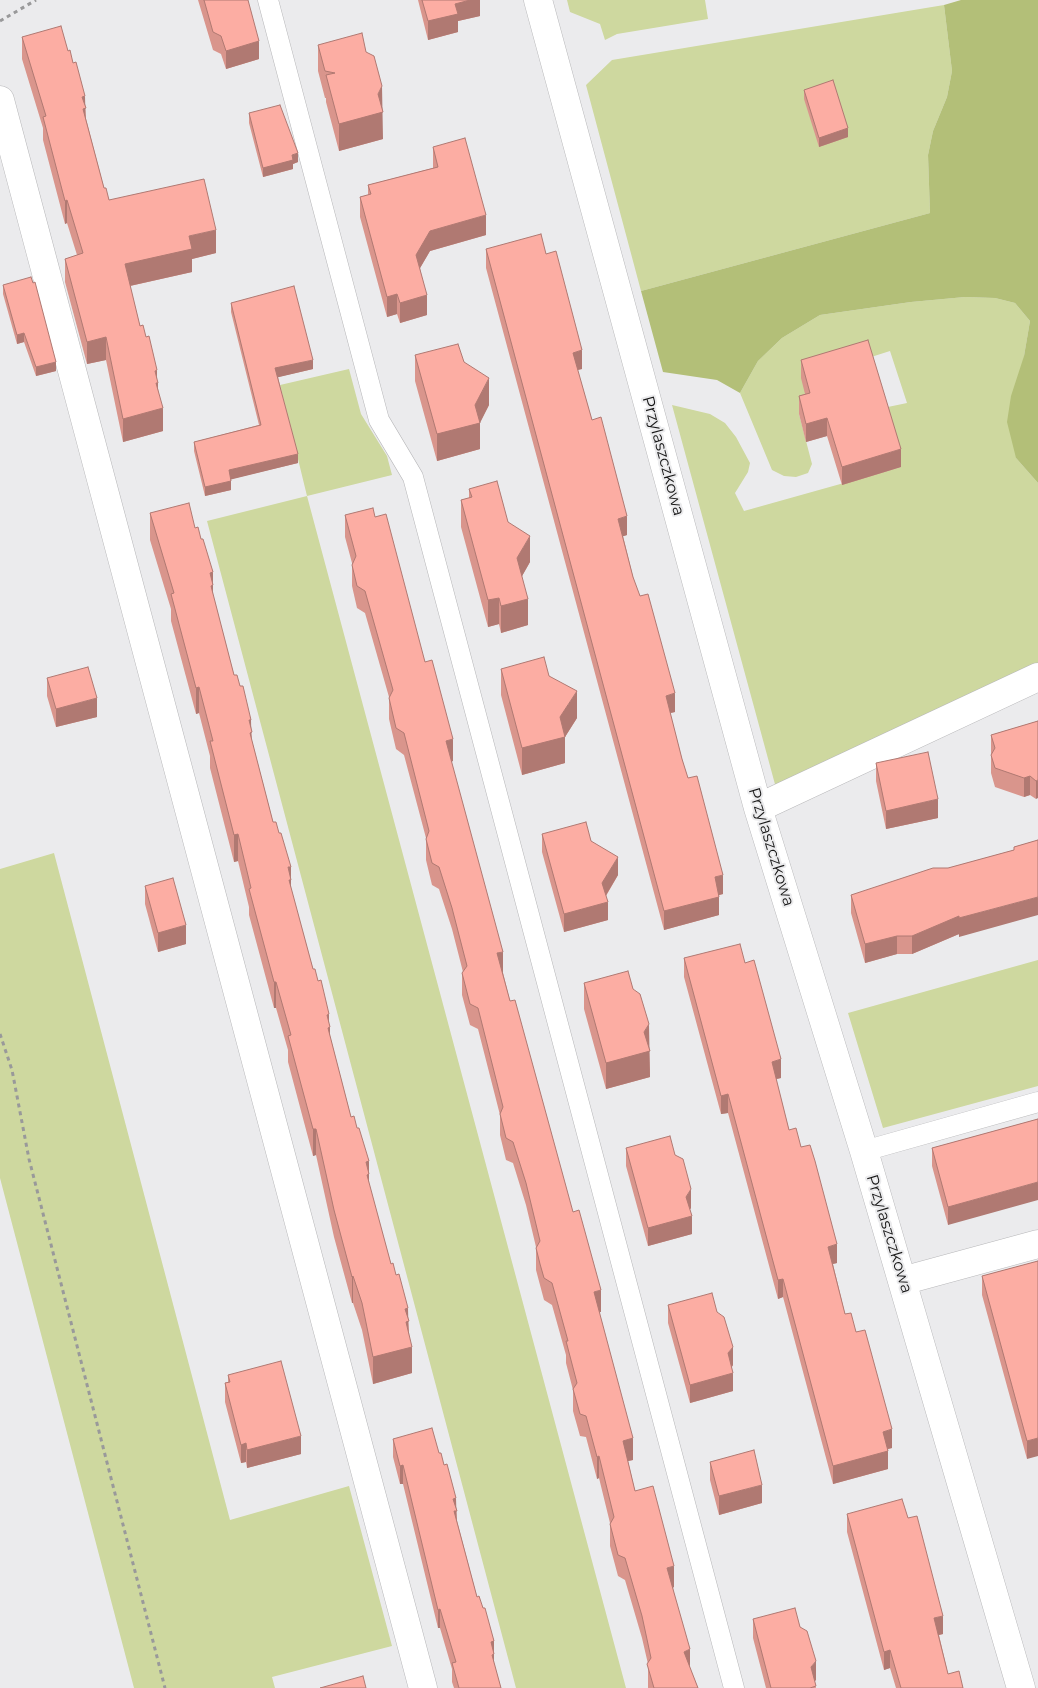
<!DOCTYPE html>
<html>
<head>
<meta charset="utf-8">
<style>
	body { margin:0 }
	canvas { display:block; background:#ebebed }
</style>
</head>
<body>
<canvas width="1038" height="1688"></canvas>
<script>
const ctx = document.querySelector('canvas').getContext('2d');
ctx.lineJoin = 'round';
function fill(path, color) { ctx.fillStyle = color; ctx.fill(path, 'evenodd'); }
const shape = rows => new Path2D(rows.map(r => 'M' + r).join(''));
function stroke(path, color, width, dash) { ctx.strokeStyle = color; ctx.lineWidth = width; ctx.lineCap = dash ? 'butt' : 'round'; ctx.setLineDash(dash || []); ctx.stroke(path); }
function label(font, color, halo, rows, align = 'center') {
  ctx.font = font + ' Montserrat,sans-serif'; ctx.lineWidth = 4; ctx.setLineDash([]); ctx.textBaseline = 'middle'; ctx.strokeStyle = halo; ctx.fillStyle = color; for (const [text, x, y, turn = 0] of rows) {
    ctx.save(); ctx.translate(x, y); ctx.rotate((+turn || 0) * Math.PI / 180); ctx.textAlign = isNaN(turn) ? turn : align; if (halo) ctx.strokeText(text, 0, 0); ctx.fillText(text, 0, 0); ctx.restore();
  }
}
fill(shape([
	[567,0,705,0,708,19,617,34,605,40,600,24,570,12],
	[944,5,952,71,947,97,933,131,928,155,930,213,641,291,586,85,612,60],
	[965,297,995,298,1015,303,1030,321,1024,356,1016,458,1038,483,1038,663,776,788,672,405,710,414,725,423,736,437,750,463,748,472,735,493,744,511,901,467,883,408,907,403,890,351,868,358,799,414,812,464,808,473,796,477,784,476,772,470,740,393,758,361,782,338,820,315,911,302],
	[349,369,361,414,387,456,392,475,307,496,626,1688,516,1688,207,521,307,496,280,385],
	[54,853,230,1520,349,1486,392,1646,272,1677,275,1688,134,1688,0,1178,0,869],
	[1038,960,1038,1086,883,1128,848,1013]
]), '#ced89f');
fill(shape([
	[961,0,1038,0,1038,483,1016,458,1007,422,1011,396,1024,356,1030,321,1015,303,995,298,965,297,911,302,820,315,782,338,758,361,740,393,717,380,663,372,641,291,930,213,928,155,933,131,947,97,952,71,944,5]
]), '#b3bf78');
const lane = shape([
	[268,0,379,420,413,477,734,1688],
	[864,1151,1038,1102]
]);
const street = shape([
	[538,0,758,808,864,1151,1021,1688],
	[0,100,423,1688],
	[758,808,1038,677],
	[902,1281,1038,1244]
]);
stroke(lane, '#b8b8ba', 21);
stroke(street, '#b8b8ba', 29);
stroke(shape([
	[0,21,36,0],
	[0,1034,12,1070,29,1159,165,1688]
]), '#99999a', 3, [4, 4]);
stroke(lane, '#fff', 20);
stroke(street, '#fff', 28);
fill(shape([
	[198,0,248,0,259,59,226,69,221,54,213,50],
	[418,0,480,0,480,16,458,21,458,32,428,40],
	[22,37,68,51,85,106,86,119,104,188,109,200,216,253,192,259,192,272,130,286,140,326,157,380,163,431,123,442,106,360,87,364,65,282,65,259,77,255,67,223,65,224,43,140,43,128,22,59],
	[318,45,383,139,339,151,326,102,326,98,325,98,318,71],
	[804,90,848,137,819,147,804,99],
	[249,113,298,162,293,164,293,169,263,177,249,123],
	[433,147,486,235,430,251,420,268,427,315,400,323,397,314,387,317,360,217,360,197,368,195,368,185,433,168],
	[486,249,546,254,582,369,577,370,592,420,627,535,623,536,633,577,675,712,670,713,682,759,723,894,719,895,719,915,664,930,486,268],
	[3,285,56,371,36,376,24,342,17,344,3,294],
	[231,303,313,369,278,377,298,463,231,479,231,490,205,496,194,451,194,442,259,425,231,312],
	[415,355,464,362,489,405,480,422,480,449,437,461,415,381],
	[801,360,901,467,842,485,827,436,806,442,799,414,799,396,805,394,801,378],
	[469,489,508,522,530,562,522,576,528,625,501,633,499,624,488,627,461,527,461,500,469,498],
	[150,513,195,528,213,583,213,596,234,675,251,729,252,741,273,822,291,877,291,890,313,969,329,1024,330,1036,351,1117,369,1171,369,1185,391,1264,408,1319,412,1373,373,1384,362,1330,353,1303,352,1303,334,1237,316,1155,313,1156,288,1062,288,1050,276,1008,274,1008,249,915,249,907,238,861,234,862,210,768,210,756,199,713,196,714,171,621,171,609,150,540],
	[345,515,375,517,425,662,453,761,451,762,510,1001,601,1312,599,1312,633,1460,628,1461,635,1491,674,1587,673,1588,690,1668,698,1688,648,1688,648,1664,642,1638,625,1580,618,1576,610,1546,610,1523,599,1478,597,1479,586,1437,580,1436,573,1411,573,1390,566,1363,566,1355,552,1305,544,1300,536,1270,536,1247,526,1205,513,1163,506,1160,500,1135,500,1115,478,1029,470,1025,462,995,462,973,463,972,452,929,439,889,432,885,426,860,426,838,404,755,396,749,389,719,389,697,365,613,357,608,352,586,352,563,345,537],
	[501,669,549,676,577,718,565,737,565,763,522,775,501,695],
	[47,678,97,717,56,727,47,696],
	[1038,721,1036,799,1030,795,1024,797,995,787,991,773,991,735],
	[876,763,938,818,886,829,876,781],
	[542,834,591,841,618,875,606,896,608,920,564,932,542,852],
	[1038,840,959,937,959,934,912,954,897,954,865,963,851,913,851,895,1014,850,1014,847],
	[145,886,186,944,158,952,145,904],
	[684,958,745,963,781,1078,776,1079,789,1130,801,1147,837,1263,833,1264,845,1314,892,1448,888,1449,888,1469,833,1484,783,1297,778,1299,728,1113,721,1114,684,977],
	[584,983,649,1049,650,1077,606,1089,584,1009],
	[1038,1119,948,1225,932,1166,932,1148],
	[626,1148,675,1155,691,1208,690,1209,692,1234,648,1246,626,1166],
	[1038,1261,1027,1459,982,1295,982,1276],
	[668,1305,733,1365,732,1367,733,1391,690,1403,668,1323],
	[228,1375,301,1454,247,1468,246,1462,241,1463,225,1402,225,1383,228,1382],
	[393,1439,439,1453,456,1508,457,1521,477,1597,483,1608,494,1641,494,1663,501,1688,454,1688,452,1682,452,1669,440,1628,438,1628,403,1484,400,1484,393,1457],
	[710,1462,762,1503,719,1515,710,1480],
	[847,1514,943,1634,939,1635,948,1674,963,1688,896,1688,890,1668,884,1670,847,1532],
	[753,1619,800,1627,816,1680,814,1681,816,1688,766,1688,753,1638]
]), '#d9958c');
fill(shape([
	[470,0,480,0,480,16,458,21,458,32,428,40,428,21,455,4],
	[259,41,259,59,226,69,226,51],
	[382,86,383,139,339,151,339,124,378,94],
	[85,96,86,131,83,132,82,97],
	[848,128,848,137,819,147,819,138],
	[298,153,298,162,293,164,293,169,263,177,263,168,292,155],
	[67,200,67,223,65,224,65,201],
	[486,215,486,235,430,251,416,275,416,255,430,231],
	[216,230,216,253,192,259,192,272,125,287,125,264,189,236],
	[397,294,397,314,387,317,387,297],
	[427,295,427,315,400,323,400,303],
	[24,333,24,342,17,344,17,335],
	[106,337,106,360,87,364,87,342],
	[582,350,582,369,573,371,573,353],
	[313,360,313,369,275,378,275,368],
	[56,362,56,371,36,376,36,367],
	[157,370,157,383,158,383,158,405,155,371],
	[489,378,489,405,480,423,480,449,437,461,437,434,475,405],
	[163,408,163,431,123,442,123,419],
	[827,418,827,436,806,442,806,424],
	[901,449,901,467,842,485,842,467],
	[298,454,298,463,229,480,229,470],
	[231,481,231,490,205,496,205,487],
	[627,516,627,535,618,538,618,519],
	[530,536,530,562,517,585,517,558],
	[213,572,213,612,210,573],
	[499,598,499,624,488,627,488,600],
	[528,599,528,625,501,633,501,606],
	[199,687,199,713,196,714,196,688],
	[577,691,577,718,565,737,565,763,522,775,522,748,560,717],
	[675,693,675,712,666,714,666,696],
	[97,698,97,717,56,727,56,709],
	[249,720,251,720,252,759],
	[453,739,453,761,446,763,446,741],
	[1030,776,1030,795,1024,797,1024,778],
	[1038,780,1038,798,1036,799,1036,781],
	[938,799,938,818,886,829,886,811],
	[238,834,238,861,234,862,234,835],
	[618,857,618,875,602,902,602,883],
	[288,867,291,867,291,906],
	[723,875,723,894,715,896,715,877],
	[719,897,719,915,664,930,664,911],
	[1038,897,1038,915,959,937,959,918],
	[608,902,608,920,564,932,564,914],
	[959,916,959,934,912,954,912,936],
	[186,925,186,944,158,952,158,933],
	[897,936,897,954,865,963,865,944],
	[503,952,503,973,497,975,497,953],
	[274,982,276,982,276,1008,274,1008],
	[329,1014,329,1027,330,1027,330,1054,327,1015],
	[649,1024,650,1077,606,1089,606,1063,644,1032],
	[781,1059,781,1078,772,1080,772,1062],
	[728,1094,728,1113,721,1114,721,1096],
	[313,1129,316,1129,316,1155,313,1156],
	[369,1161,369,1200,367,1201,366,1162],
	[1038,1182,1038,1200,948,1225,948,1207],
	[691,1189,691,1208,686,1215,686,1197],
	[692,1216,692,1234,648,1246,648,1228],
	[837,1244,837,1263,828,1265,828,1247],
	[353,1276,353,1303,352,1303,352,1277],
	[783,1279,783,1297,778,1299,778,1280],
	[601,1290,601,1312,594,1313,594,1292],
	[408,1308,409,1348,412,1347,412,1373,373,1384,373,1357,405,1309],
	[733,1347,733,1365,728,1372,728,1353],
	[733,1373,733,1391,690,1403,690,1385],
	[892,1429,892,1448,883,1450,883,1432],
	[301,1436,301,1454,247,1468,247,1450],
	[633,1438,633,1460,623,1462,623,1441],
	[1038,1438,1038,1456,1027,1459,1027,1441],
	[246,1443,246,1462,241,1463,241,1445],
	[888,1451,888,1469,833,1484,833,1466],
	[599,1456,599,1478,597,1479,597,1457],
	[403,1465,403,1484,400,1484,400,1466],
	[762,1485,762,1503,719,1515,719,1496],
	[456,1498,457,1529,454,1530,453,1499],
	[674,1566,674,1587,667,1589,667,1568],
	[440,1609,440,1628,438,1628,438,1610],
	[943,1616,943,1634,934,1636,934,1618],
	[494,1641,494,1673,491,1642],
	[690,1649,690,1671,684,1652],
	[890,1650,890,1668,884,1670,884,1652],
	[816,1661,816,1680,811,1685,811,1667]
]), '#b07972');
const building = shape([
	[204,0,248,0,259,41,226,51,221,36,213,32,204,0],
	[422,0,470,0,455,4,458,14,428,21,422,0],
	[61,26,68,51,70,50,73,63,76,62,85,96,82,97,86,108,83,109,104,188,106,188,109,200,204,179,216,230,189,236,192,249,125,264,140,326,143,325,146,337,149,336,157,370,155,371,158,383,156,383,163,408,123,419,106,337,87,342,65,259,83,253,67,200,65,201,43,117,46,116,22,37,61,26],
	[362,33,366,52,374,56,382,86,378,94,383,112,339,124,326,75,335,73,325,71,318,45,362,33],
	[833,80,848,128,819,138,804,90,833,80],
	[280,105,298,153,292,155,293,160,263,168,249,113,280,105],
	[465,138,486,215,430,231,416,255,427,295,400,303,397,294,387,297,360,197,371,194,368,185,438,167,433,147,465,138],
	[541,234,546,254,556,251,582,350,573,353,592,420,601,417,627,516,618,519,633,577,640,596,648,594,675,693,666,696,682,759,688,778,697,776,723,875,715,877,719,897,664,911,486,249,541,234],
	[31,277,33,283,35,282,56,362,36,367,24,333,17,335,3,285,31,277],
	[294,286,313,360,275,368,298,454,229,470,231,481,205,487,194,442,261,425,231,303,294,286],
	[868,340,901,449,842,467,827,418,806,424,799,396,810,393,801,360,868,340],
	[458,344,464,362,489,378,475,405,480,423,437,434,415,355,458,344],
	[497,481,508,522,530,536,517,558,528,599,501,606,499,598,488,600,461,500,472,497,469,489,497,481],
	[189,503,195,528,198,527,201,539,203,539,213,572,210,573,213,585,211,586,234,675,237,675,240,686,243,686,251,720,249,720,252,732,250,733,273,822,276,822,279,833,281,833,291,867,288,867,291,880,289,880,313,969,315,969,318,981,321,980,329,1014,327,1015,330,1027,328,1028,351,1117,354,1116,357,1128,359,1128,369,1161,366,1162,369,1174,367,1175,391,1264,393,1263,396,1275,399,1274,408,1308,405,1309,409,1321,406,1322,412,1347,373,1357,362,1303,353,1276,352,1277,334,1210,316,1129,313,1129,288,1036,291,1035,276,982,274,982,249,889,251,888,238,834,234,835,210,741,213,741,199,687,196,688,171,594,174,593,150,513,189,503],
	[373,508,375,517,386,514,425,662,432,660,453,739,446,741,503,952,497,953,510,1001,515,1000,573,1212,579,1210,601,1290,594,1292,633,1438,623,1441,635,1491,653,1486,674,1566,667,1568,690,1649,684,1652,698,1688,654,1688,647,1664,651,1658,642,1616,625,1558,618,1555,610,1524,614,1517,599,1456,597,1457,586,1416,580,1414,573,1389,577,1383,566,1341,568,1341,552,1283,544,1278,540,1264,536,1248,540,1241,526,1183,513,1142,506,1138,500,1114,503,1107,478,1008,470,1004,462,973,467,966,452,908,439,867,432,863,426,839,429,831,404,733,396,728,389,698,393,690,365,591,357,586,352,565,356,556,345,515,373,508],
	[544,657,549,676,577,691,560,717,565,737,522,748,501,669,544,657],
	[88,667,97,698,56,709,47,678,88,667],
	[1038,721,1038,780,1036,781,1030,776,1024,778,995,768,991,755,995,748,991,735,1038,721],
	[928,752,938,799,886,811,876,763,928,752],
	[586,822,591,841,618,857,602,883,608,902,564,914,542,834,586,822],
	[1038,840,1038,897,959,918,959,916,912,936,897,936,865,944,851,895,933,868,948,868,1014,850,1014,847,1038,840],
	[173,878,186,925,158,933,145,886,173,878],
	[740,944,745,963,754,960,781,1059,772,1062,789,1130,796,1128,801,1147,810,1145,815,1161,837,1244,828,1247,845,1314,851,1313,856,1332,865,1330,892,1429,883,1432,888,1451,833,1466,783,1279,778,1280,728,1094,721,1096,684,958,740,944],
	[628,971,633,989,640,994,649,1024,644,1032,650,1051,606,1063,584,983,628,971],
	[1038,1119,1038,1182,948,1207,932,1148,1038,1119],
	[670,1136,675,1155,683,1159,691,1189,686,1197,692,1216,648,1228,626,1148,670,1136],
	[1038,1261,1038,1438,1027,1441,982,1276,1038,1261],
	[712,1293,717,1312,724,1317,733,1347,728,1353,733,1373,690,1385,668,1305,712,1293],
	[281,1361,301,1436,247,1450,246,1443,241,1445,225,1383,230,1382,228,1375,281,1361],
	[432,1428,439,1453,441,1453,444,1465,447,1464,456,1498,453,1499,457,1511,454,1511,477,1597,479,1596,483,1608,485,1608,494,1641,491,1642,494,1654,492,1655,501,1688,459,1688,452,1663,456,1662,440,1609,438,1610,403,1465,400,1466,393,1439,432,1428],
	[754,1450,762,1485,719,1496,710,1462,754,1450],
	[902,1499,908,1518,917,1516,943,1616,934,1618,948,1674,959,1671,963,1688,901,1688,890,1650,884,1652,847,1514,902,1499],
	[795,1608,800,1627,807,1631,816,1661,811,1667,816,1686,810,1688,771,1688,753,1619,795,1608],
	[363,1676,366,1688,320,1688,363,1676]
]);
fill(building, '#fcada3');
stroke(building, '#b07972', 1);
label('16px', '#161616', '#ebebed', [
	["Przylaszczkowa",663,456,75],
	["Przylaszczkowa",771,847,73],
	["Przylaszczkowa",889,1234,73]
]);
</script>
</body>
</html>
